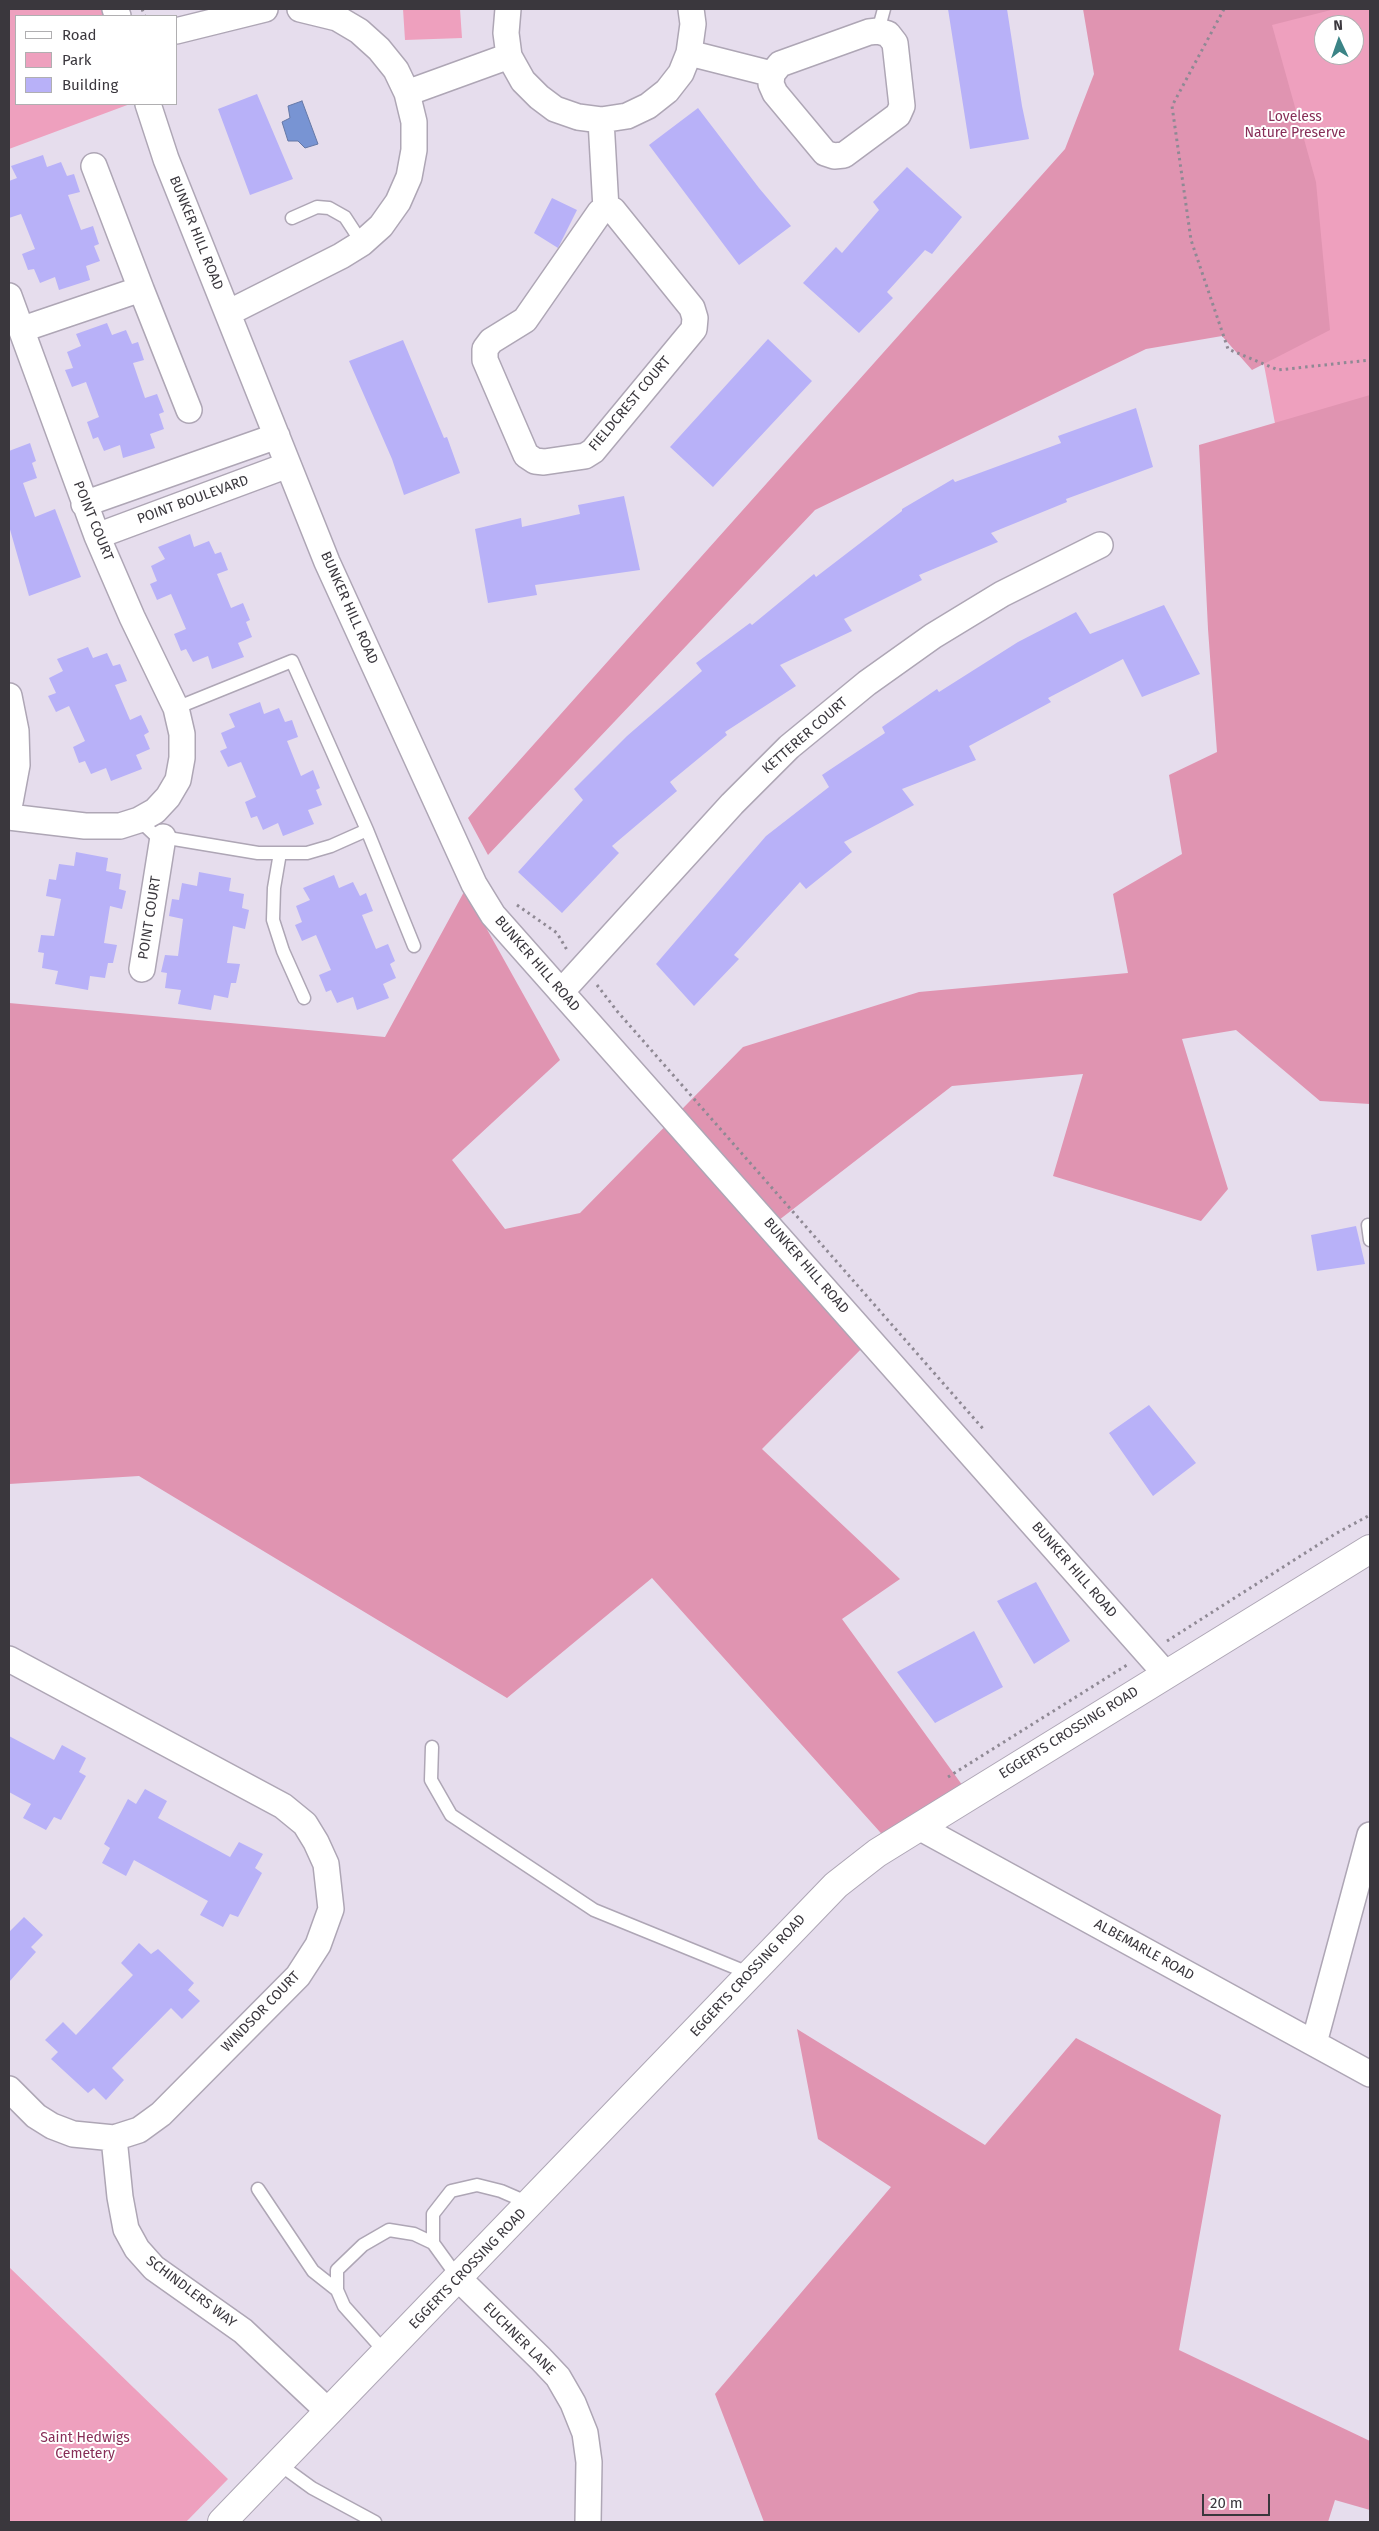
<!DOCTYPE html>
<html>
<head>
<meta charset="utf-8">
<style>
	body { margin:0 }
	#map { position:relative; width:1379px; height:2531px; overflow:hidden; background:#e6dded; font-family:"Fira Sans",sans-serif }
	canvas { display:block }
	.frame { position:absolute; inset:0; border:10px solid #3a373d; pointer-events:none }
	.legend { position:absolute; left:15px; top:15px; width:162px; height:90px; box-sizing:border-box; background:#fff; border:1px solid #b0afb1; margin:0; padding:6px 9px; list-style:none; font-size:15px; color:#3a373d }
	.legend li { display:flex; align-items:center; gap:10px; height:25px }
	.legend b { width:25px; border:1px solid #b0afb1 }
	.north { position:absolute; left:1314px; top:15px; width:50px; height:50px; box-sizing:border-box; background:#fff; border:1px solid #b0afb1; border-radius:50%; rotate:357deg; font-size:14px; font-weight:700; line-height:20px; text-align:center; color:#3a373d }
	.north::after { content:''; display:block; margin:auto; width:18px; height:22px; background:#3b8486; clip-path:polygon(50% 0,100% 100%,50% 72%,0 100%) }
	.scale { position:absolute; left:1202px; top:2494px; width:68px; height:22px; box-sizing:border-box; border:2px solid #3a373d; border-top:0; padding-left:6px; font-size:15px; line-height:18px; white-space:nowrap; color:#3a373d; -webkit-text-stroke:4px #fff; paint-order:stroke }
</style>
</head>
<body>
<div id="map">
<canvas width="1379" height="2531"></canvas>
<div class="frame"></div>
<ul class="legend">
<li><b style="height:6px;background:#fff"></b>Road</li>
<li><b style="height:14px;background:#eea0be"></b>Park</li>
<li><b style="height:14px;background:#b8b1f8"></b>Building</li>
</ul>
<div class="north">N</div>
<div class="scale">20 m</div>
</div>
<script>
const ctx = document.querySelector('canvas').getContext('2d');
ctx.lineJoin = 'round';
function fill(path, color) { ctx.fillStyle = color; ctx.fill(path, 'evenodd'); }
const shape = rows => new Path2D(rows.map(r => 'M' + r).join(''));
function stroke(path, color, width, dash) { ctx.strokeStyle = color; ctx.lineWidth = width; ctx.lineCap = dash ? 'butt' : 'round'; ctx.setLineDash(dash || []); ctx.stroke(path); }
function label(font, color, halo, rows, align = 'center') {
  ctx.font = font + ' "Fira Sans",sans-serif'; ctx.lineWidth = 4; ctx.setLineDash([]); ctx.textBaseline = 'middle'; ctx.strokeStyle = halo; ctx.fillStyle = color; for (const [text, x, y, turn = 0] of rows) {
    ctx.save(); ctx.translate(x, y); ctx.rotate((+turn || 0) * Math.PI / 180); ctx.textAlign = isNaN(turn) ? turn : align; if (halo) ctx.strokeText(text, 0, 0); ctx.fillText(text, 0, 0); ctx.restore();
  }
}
fill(shape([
	[9,9,112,9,114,16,16,16,16,104,130,104,9,149],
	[403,9,460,9,462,38,405,40],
	[1197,9,1370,9,1370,928],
	[1324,25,1354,25,1354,55,1324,55],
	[9,2267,228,2479,186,2522,9,2522]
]), '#eea0be');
fill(shape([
	[1083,9,1335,9,1272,25,1316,182,1330,330,1252,370,1222,336,1146,349,815,510,488,855,468,818,1065,149,1094,74],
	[1370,395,1370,1104,1320,1101,1236,1030,1182,1039,1228,1189,1201,1221,1053,1176,1083,1074,952,1086,770,1227,874,1336,762,1449,900,1579,842,1619,973,1800,897,1851,652,1578,507,1698,139,1476,9,1484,9,1003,385,1037,465,890,560,1060,452,1160,505,1229,580,1213,743,1047,919,992,1128,973,1113,894,1182,854,1169,775,1217,752,1208,629,1199,445],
	[797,2029,985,2145,1076,2038,1221,2115,1179,2350,1370,2441,1370,2510,1335,2500,1328,2522,764,2522,715,2394,891,2187,818,2139]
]), '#e094b1');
const water = shape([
	[302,101,318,144,305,148,298,141,288,141,282,122,290,118,288,106,302,101]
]);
fill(water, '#7894d3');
stroke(water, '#6578a6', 1);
fill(shape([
	[948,9,1007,9,1022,106,1029,139,970,149],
	[257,94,293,179,250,195,218,109],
	[698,108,759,188,791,226,739,265,649,145],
	[43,155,47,167,61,162,67,176,74,174,80,192,68,195,81,230,93,226,99,244,94,246,100,261,86,266,90,280,59,290,55,277,40,283,34,269,28,270,22,254,35,249,21,214,9,218,9,181,17,178,11,166],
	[907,167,962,217,932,254,925,250,887,292,893,298,859,333,803,283,836,247,842,253,879,210,873,202],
	[552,198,577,210,558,248,534,233],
	[107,323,112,335,126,330,132,344,138,342,144,360,133,363,145,398,157,394,164,412,159,414,164,429,150,434,155,448,123,458,120,445,104,451,98,437,93,439,87,422,99,417,86,382,72,387,65,370,73,368,67,352,81,346,76,334],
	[768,339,812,381,713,487,670,447],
	[403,340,444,438,447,437,460,473,404,495,392,459,349,361],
	[1136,408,1153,467,1066,499,1067,502,991,533,998,542,919,575,922,580,844,619,852,631,780,665,796,686,725,732,727,735,670,782,677,791,612,846,619,853,562,913,518,872,583,800,574,789,627,736,702,671,696,663,750,623,752,625,814,574,816,577,902,511,902,509,953,479,955,482,1061,443,1058,436],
	[30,443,36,461,32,463,37,478,23,483,35,517,55,509,81,577,29,596,9,526,9,451],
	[624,496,640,570,535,585,537,595,488,603,475,529,521,518,522,527,580,514,578,505],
	[190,534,194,547,209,541,215,554,221,552,228,570,217,574,231,608,243,603,250,620,246,622,252,637,238,643,244,657,212,669,208,656,193,662,186,649,181,651,174,634,186,629,171,594,157,600,150,584,157,581,151,566,165,559,158,547],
	[1164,605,1200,674,1142,697,1123,659,1048,698,1051,702,969,746,976,760,902,789,914,805,844,842,852,852,806,889,800,882,734,955,739,959,694,1006,656,964,766,836,829,787,822,775,885,733,882,727,937,689,939,692,1018,642,1076,612,1090,634],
	[88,647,93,658,107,653,113,666,120,664,127,681,115,685,130,720,141,715,149,732,144,735,150,749,136,755,142,769,111,781,106,768,91,774,85,761,79,763,73,747,85,741,69,706,56,712,48,696,56,693,49,678,63,671,57,659],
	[260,702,264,714,279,708,285,722,292,720,298,737,287,741,301,776,313,770,320,788,316,790,322,805,308,810,314,824,283,836,278,823,263,830,257,816,251,818,245,802,256,797,241,762,228,767,220,751,227,748,221,733,235,727,229,714],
	[76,852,108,858,106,871,121,874,119,889,126,891,122,909,110,906,104,943,117,945,113,963,108,963,105,978,90,976,88,990,55,984,58,971,42,968,44,953,38,952,41,935,54,936,61,899,46,896,49,879,56,880,59,864,74,866],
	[199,872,231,878,229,891,244,894,242,908,249,910,245,929,233,926,227,963,240,964,236,983,231,983,228,998,214,995,211,1010,178,1004,181,990,165,988,167,973,161,972,165,955,178,956,183,919,169,916,172,899,179,900,182,883,197,886],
	[334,875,339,888,353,882,360,896,366,893,373,911,362,915,376,949,388,944,395,961,390,964,396,978,383,984,389,998,357,1010,353,997,337,1003,331,990,326,992,319,975,331,970,316,935,302,941,295,925,302,922,296,906,310,900,303,888],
	[1356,1226,1365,1264,1317,1271,1311,1235],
	[1149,1405,1196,1463,1153,1496,1109,1433],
	[1036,1582,1070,1641,1034,1664,997,1601],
	[974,1631,1003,1687,935,1723,897,1672],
	[9,1736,54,1760,62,1745,86,1758,79,1772,86,1776,61,1820,54,1817,46,1830,23,1818,31,1804,9,1792],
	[145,1789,167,1801,158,1818,230,1857,239,1842,263,1854,255,1868,262,1873,238,1917,230,1914,223,1927,200,1915,208,1901,134,1860,126,1876,102,1863,110,1848,104,1844,128,1799,136,1804],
	[24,1917,43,1935,31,1947,36,1952,9,1982,9,1932],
	[139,1943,151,1954,158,1949,194,1983,188,1990,200,2001,182,2019,171,2008,112,2068,124,2080,106,2100,94,2088,88,2093,51,2059,58,2052,45,2040,63,2022,76,2035,133,1975,121,1963]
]), '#b8b1f8');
const lane = shape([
	[878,31,884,9],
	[292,218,317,207,329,208,345,217,362,243],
	[176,708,292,661,367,830,414,946],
	[139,820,156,836,258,853,307,853,331,846,367,830],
	[280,853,274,888,273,920,283,951,304,998],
	[1368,1225,1370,1240],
	[432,1747,431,1780,451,1815,594,1910,751,1974],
	[258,2189,313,2271,337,2290],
	[433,2243,433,2214,451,2191,477,2185,501,2191,531,2204],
	[386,2353,344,2306,337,2290,337,2270,363,2245,389,2230,414,2234,433,2243,459,2279],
	[279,2464,312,2488,375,2522]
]);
const street = shape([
	[115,9,118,16],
	[508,9,506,33,509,56,523,81,539,97,555,109,578,117,601,120,627,116,648,106,667,91,681,73,689,53,693,24,691,9],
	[176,31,265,9],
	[878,31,888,34,895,43,902,106,898,115,844,155,834,156,825,153,775,93,771,84,772,74,780,64,869,32,878,31],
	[689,53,772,74],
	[407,93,509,56],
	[148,104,166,159,327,562,474,884,493,915,1165,1673],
	[601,120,606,209],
	[94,166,141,289],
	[606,209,613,210,692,308,695,318,694,329,593,451,585,456,544,462,535,461,526,455,485,360,485,349,491,341,525,320,600,212,606,209],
	[9,296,97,536,132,617,176,708,182,734,182,758,178,780,168,797,155,811,139,820,120,826,85,826,9,817],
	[228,313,341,256,362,243,381,226,398,202,409,177,414,150,414,122,407,93,396,70,379,49,359,31,337,18,300,9],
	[23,329,141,289,189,410],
	[84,504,277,436],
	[97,536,288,465],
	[9,696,16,731,17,765,9,808],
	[142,969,163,837],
	[561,992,732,804,789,747,867,683,933,636,1002,594,1100,545],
	[9,1659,283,1806,305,1824,316,1842,326,1864,331,1909,318,1945,298,1976,161,2114,139,2130,114,2138,73,2134,52,2126,36,2116,9,2089],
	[919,1827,1370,2074],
	[1314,2043,1370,1835],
	[114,2138,120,2197,126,2229,137,2249,154,2268,243,2331,329,2412],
	[459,2279,541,2359,558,2377,573,2403,585,2433,589,2462,588,2522]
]);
const secondary = shape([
	[222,2522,836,1885,877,1853,919,1827,1370,1549]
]);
stroke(lane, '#aea6b5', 15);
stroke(street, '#aea6b5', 28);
stroke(secondary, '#aea6b5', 30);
stroke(shape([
	[142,9,145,16],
	[1224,9,1172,106,1191,240,1228,349,1278,370,1370,360],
	[517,905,557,933,567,950],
	[597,985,617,1011,985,1431],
	[1167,1641,1335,1534,1370,1515],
	[948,1777,1127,1665]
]), '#8f8994', 3, [2.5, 4]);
stroke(lane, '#fff', 12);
stroke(street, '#fff', 25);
stroke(secondary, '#fff', 28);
label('14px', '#872e57', '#fff', [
	["Loveless",1295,117],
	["Nature Preserve",1295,133],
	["Saint Hedwigs",85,2438],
	["Cemetery",85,2454]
]);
label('14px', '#3a373d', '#fff', [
	["BUNKER HILL ROAD",196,233,68],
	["FIELDCREST COURT",630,404,-50],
	["POINT BOULEVARD",193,500,-20],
	["POINT COURT",93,521,68],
	["BUNKER HILL ROAD",349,608,66],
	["KETTERER COURT",805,736,-41],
	["POINT COURT",150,918,-81],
	["BUNKER HILL ROAD",537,964,49],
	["BUNKER HILL ROAD",806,1266,49],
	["BUNKER HILL ROAD",1074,1570,49],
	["EGGERTS CROSSING ROAD",1069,1733,-32],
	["ALBEMARLE ROAD",1144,1950,29],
	["EGGERTS CROSSING ROAD",748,1976,-47],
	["WINDSOR COURT",261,2012,-46],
	["EGGERTS CROSSING ROAD",468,2269,-46],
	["SCHINDLERS WAY",191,2292,37],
	["EUCHNER LANE",519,2339,45]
]);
</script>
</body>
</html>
